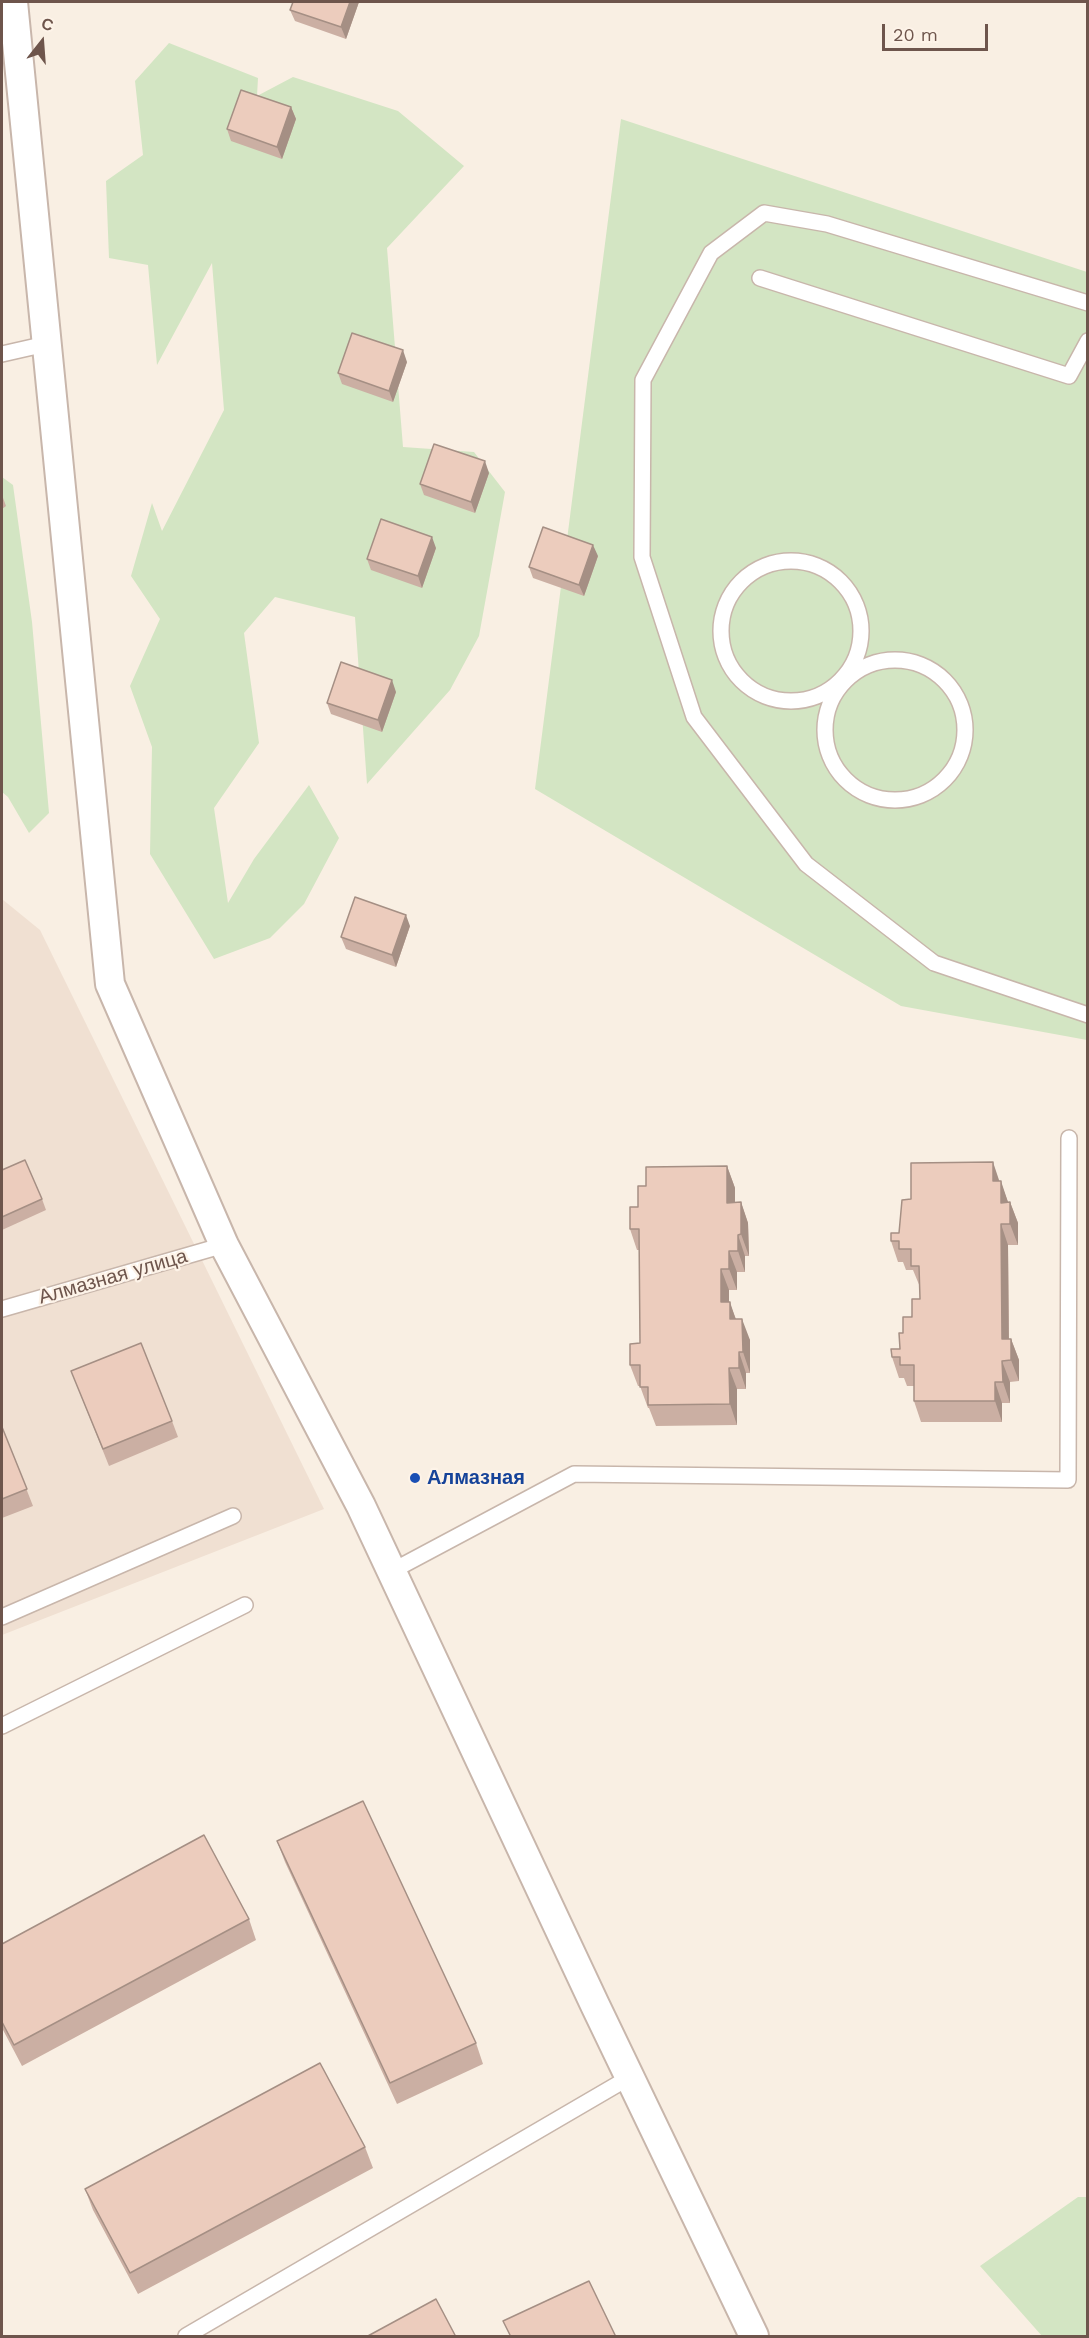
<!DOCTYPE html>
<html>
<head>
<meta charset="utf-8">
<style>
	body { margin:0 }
	#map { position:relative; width:1089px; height:2338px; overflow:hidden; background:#f9efe3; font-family:"Work Sans",sans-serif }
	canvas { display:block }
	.frame { position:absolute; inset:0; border:3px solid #6e554c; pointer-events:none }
	.north { position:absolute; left:12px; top:12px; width:60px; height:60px; -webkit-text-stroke:4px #fdf3e8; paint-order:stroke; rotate:17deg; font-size:16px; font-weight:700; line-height:24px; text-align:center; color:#6e554c }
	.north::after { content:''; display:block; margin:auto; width:21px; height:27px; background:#6e554c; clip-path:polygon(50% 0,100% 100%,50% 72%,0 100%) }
	.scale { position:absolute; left:882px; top:24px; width:106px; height:27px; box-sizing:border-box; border:3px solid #6e554c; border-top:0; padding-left:8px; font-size:18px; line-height:21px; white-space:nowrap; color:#6e554c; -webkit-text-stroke:4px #fdf3e8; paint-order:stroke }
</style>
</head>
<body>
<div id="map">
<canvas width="1089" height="2338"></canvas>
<div class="frame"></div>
<div class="north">С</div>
<div class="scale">20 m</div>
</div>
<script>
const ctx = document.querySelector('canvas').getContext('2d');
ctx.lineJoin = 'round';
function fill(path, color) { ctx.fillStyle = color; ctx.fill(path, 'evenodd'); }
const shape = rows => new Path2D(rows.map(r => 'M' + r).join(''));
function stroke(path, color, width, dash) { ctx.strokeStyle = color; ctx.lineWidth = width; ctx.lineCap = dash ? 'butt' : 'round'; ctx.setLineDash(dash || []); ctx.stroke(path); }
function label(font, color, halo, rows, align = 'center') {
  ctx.font = font + ' "Work Sans",sans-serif'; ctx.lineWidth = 4.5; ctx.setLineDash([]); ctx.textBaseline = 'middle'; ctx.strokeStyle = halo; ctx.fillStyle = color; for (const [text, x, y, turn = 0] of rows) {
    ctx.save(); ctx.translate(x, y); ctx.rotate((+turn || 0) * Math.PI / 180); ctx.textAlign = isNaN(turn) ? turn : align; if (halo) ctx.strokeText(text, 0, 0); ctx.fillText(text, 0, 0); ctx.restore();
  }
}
fill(shape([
	[2,899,40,930,324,1509,2,1635]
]), '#f0e0d2');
fill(shape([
	[169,43,258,78,257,96,293,77,398,111,464,166,387,248,403,447,474,452,505,492,479,636,450,690,367,784,355,617,275,597,244,633,259,743,214,808,228,903,254,859,309,785,339,838,304,904,270,938,214,959,150,854,152,747,130,686,160,619,131,576,152,503,162,531,224,410,212,263,157,365,148,265,109,258,106,181,143,155,135,81],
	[621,119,1087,272,1087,1040,901,1006,535,789],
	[2,477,13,485,32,622,49,813,29,833,8,797,2,792],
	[1078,2197,1087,2197,1087,2336,1042,2336,980,2266]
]), '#d3e5c3');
const service = shape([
	[760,278,1069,376,1088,341],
	[1088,303,827,224,764,213,711,253,643,380,642,557,694,717,806,864,934,963,1088,1015],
	[2,354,46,344],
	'721 631a70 70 0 1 1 140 0a70 70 0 1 1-140 0Z',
	'825 730a70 70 0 1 1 140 0a70 70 0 1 1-140 0Z',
	[2,1309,224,1245],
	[392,1571,574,1474,1068,1480,1069,1138],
	[2,1617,233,1516],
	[2,1726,245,1605],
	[186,2336,630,2077]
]);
const minor = shape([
	[13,2,110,984,224,1245,361,1506,595,2005,754,2336]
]);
stroke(service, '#c8b6ab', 18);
stroke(minor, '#c8b6ab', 32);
stroke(service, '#fff', 15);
stroke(minor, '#fff', 28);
fill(shape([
	[359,2,346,39,295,21,290,10],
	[291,107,296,119,282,159,231,141,227,129],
	[407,362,393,402,342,384,338,373],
	[489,473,475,513,424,495,420,484],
	[2,495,6,506,2,509],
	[436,548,422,588,371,570,367,559],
	[598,556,584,596,533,578,529,567],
	[396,692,382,732,331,714,327,703],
	[410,926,396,967,346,949,341,937],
	[727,1166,735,1188,735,1202,741,1202,748,1223,749,1256,745,1256,745,1272,737,1272,737,1290,729,1290,729,1302,736,1319,750,1340,750,1373,746,1373,746,1389,737,1389,737,1425,656,1426,649,1408,648,1408,640,1386,638,1386,630,1365,640,1343,639,1250,637,1250,630,1229,646,1186],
	[2,1170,42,1199,46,1210,2,1230],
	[1000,1181,1008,1202,1010,1202,1018,1223,1018,1245,1008,1245,1009,1339,1011,1339,1019,1360,1019,1381,1010,1382,1010,1403,1002,1403,1002,1422,921,1422,914,1401,914,1386,907,1386,904,1378,899,1378,892,1357,900,1349,903,1333,920,1299,920,1287,913,1270,906,1270,903,1262,898,1262,891,1241,899,1233],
	[71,1371,172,1421,178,1437,109,1466],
	[2,1427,33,1506,2,1518],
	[277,1841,476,2043,483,2064,397,2104,285,1862],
	[249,1919,256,1940,22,2066,2,2028,2,1944],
	[365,2147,373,2168,138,2294,93,2210,85,2189]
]), '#cbafa3');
fill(shape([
	[350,2,359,2,346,39,341,27],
	[291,107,296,119,282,159,277,147],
	[403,350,407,362,393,402,389,391],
	[485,461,489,473,475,513,471,502],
	[432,537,436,548,422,588,418,576],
	[593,545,598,556,584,596,579,585],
	[392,680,396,692,382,732,378,720],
	[406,915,410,926,396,967,392,955],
	[993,1162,1000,1183,993,1181],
	[727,1166,735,1188,735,1224,727,1203],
	[1001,1181,1008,1202,1009,1224,1001,1203],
	[741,1202,748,1223,749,1256,741,1234],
	[1010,1202,1018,1223,1018,1245,1010,1224],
	[1001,1224,1008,1245,1009,1360,1002,1339],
	[738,1235,745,1256,745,1272,738,1251],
	[729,1251,737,1272,737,1290,729,1269],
	[721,1269,729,1290,729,1323,721,1302],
	[730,1302,737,1323,730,1319],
	[742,1319,750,1340,750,1373,743,1352],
	[1011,1339,1019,1360,1019,1381,1011,1360],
	[739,1352,746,1373,746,1389,739,1368],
	[1002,1361,1010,1382,1010,1403,1003,1382],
	[729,1368,737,1389,737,1425,730,1404],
	[995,1382,1002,1403,1002,1422,995,1401]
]), '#a58f84');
const building = shape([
	[293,2,350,2,341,27,290,10,293,2],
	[241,90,291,107,277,147,227,129,241,90],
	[352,333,403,350,389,391,338,373,352,333],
	[434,444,485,461,471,502,420,484,434,444],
	[381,519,432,537,418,576,367,559,381,519],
	[543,527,593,545,579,585,529,567,543,527],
	[341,662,392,680,378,720,327,703,341,662],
	[355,897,406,915,392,955,341,937,355,897],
	[25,1160,42,1199,2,1217,2,1170,25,1160],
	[993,1162,993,1181,1001,1181,1001,1203,1010,1202,1010,1224,1001,1224,1002,1339,1011,1339,1011,1360,1002,1361,1003,1382,995,1382,995,1401,914,1401,914,1365,900,1365,900,1357,892,1357,891,1349,900,1349,899,1333,903,1333,903,1317,912,1317,912,1299,920,1299,919,1266,911,1266,911,1249,899,1249,899,1241,891,1241,891,1233,899,1233,902,1200,911,1199,911,1163,993,1162],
	[727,1166,727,1203,741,1202,741,1234,738,1235,738,1251,729,1251,729,1269,721,1269,721,1302,730,1302,730,1319,742,1319,743,1352,739,1352,739,1368,729,1368,730,1404,648,1405,648,1387,640,1387,640,1365,630,1365,630,1344,640,1343,639,1229,630,1229,630,1207,638,1207,638,1186,646,1186,646,1167,727,1166],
	[141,1343,172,1421,103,1449,71,1371,141,1343],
	[2,1427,27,1489,2,1499,2,1427],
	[363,1801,476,2043,390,2083,277,1841,363,1801],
	[204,1835,249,1919,14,2045,2,2022,2,1944,204,1835],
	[320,2063,365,2147,130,2273,85,2189,320,2063],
	[589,2281,616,2337,511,2337,503,2321,589,2281],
	[436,2299,456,2337,366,2337,436,2299]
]);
fill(building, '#ecccbd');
stroke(building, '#a58f84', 1.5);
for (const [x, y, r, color] of [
	[415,1478,6,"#1a4fb4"]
]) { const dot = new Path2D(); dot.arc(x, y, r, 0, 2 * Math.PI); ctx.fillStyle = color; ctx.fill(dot); stroke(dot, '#fdf3e8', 2); }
label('20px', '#6e554c', '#fdf3e8', [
	["Алмазная улица",113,1277,-16]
]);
label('bold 20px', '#164399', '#fdf3e8', [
	["Алмазная",427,1478]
], 'left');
</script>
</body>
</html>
